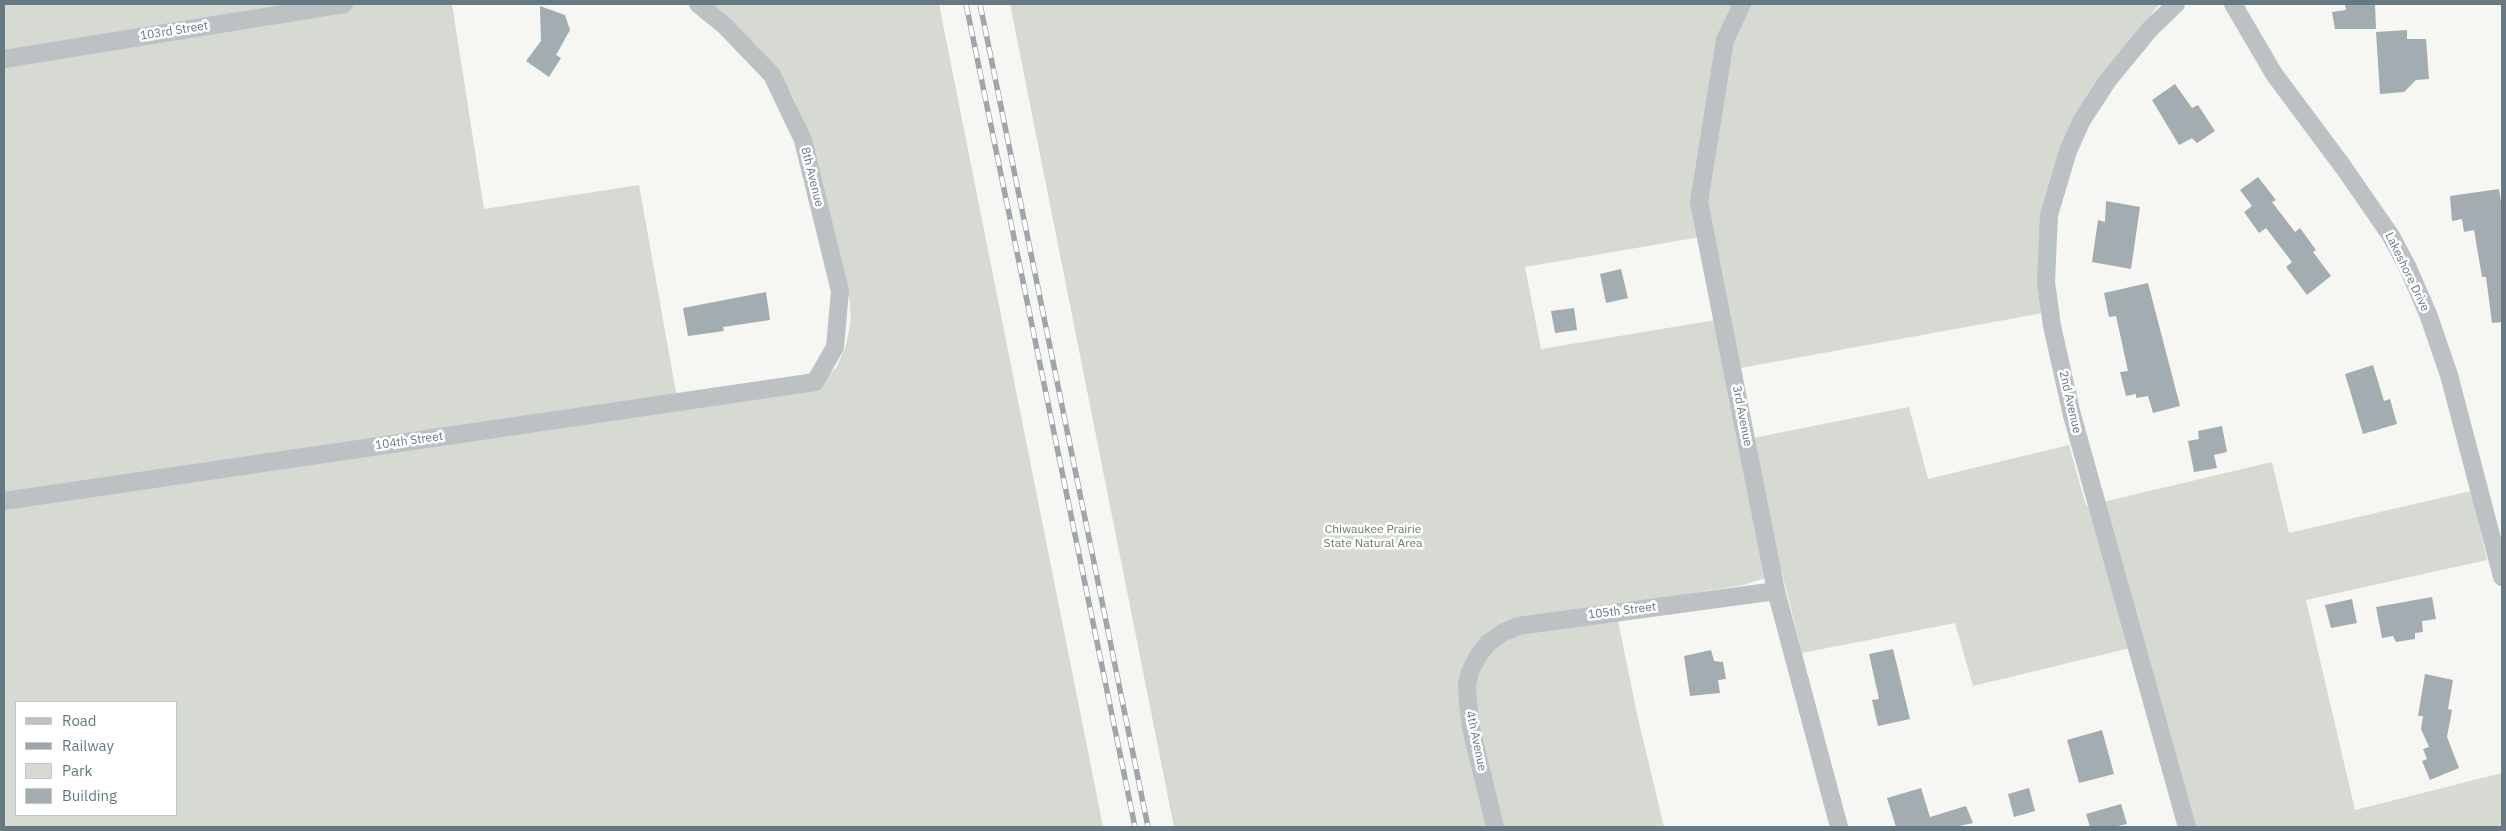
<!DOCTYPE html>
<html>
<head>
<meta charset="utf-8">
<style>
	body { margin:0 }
	#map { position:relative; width:2506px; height:831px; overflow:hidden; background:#f6f6f2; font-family:"IBM Plex Sans",sans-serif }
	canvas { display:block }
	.frame { position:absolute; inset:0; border:5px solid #667882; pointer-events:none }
	.legend { position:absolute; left:15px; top:701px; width:162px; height:115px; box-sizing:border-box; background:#fff; border:1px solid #c2c9cd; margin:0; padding:6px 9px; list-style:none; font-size:15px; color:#667882 }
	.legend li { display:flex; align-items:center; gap:10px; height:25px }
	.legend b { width:25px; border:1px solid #c2c9cd }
</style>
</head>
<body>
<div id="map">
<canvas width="2506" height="831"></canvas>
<div class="frame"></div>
<ul class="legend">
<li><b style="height:6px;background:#bcc1c4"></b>Road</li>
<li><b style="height:6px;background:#9ea6aa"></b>Railway</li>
<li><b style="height:14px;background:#d6dad2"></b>Park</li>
<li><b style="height:14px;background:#a3adb1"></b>Building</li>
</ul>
</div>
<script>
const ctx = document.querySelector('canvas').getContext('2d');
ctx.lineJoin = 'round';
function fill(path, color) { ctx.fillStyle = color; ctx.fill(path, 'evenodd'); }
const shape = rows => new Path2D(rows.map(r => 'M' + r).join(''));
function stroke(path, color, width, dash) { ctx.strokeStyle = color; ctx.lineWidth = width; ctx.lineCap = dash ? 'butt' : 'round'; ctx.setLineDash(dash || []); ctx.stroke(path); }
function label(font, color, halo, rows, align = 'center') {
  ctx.font = font + ' "IBM Plex Sans",sans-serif'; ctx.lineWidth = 5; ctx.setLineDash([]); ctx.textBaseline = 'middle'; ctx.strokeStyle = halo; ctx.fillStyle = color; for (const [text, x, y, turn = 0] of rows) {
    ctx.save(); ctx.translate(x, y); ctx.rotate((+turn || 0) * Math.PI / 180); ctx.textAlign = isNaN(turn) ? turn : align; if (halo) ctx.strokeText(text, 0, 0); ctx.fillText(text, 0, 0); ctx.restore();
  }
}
fill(shape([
	[4,4,452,4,484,209,639,185,679,409,820,381,836,368,846,346,851,318,849,295,838,246,806,127,793,97,776,68,758,47,709,4,939,4,1103,827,4,827],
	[16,702,176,702,176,815,16,815],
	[1010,4,2159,4,2070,127,2043,313,1724,371,1738,441,1909,407,1928,479,2069,445,2086,506,2272,462,2289,533,2471,491,2487,560,2306,600,2355,810,2502,773,2502,827,2196,827,2143,645,1973,686,1955,623,1802,653,1782,573,1743,585,1615,606,1637,714,1664,827,1174,827],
	[1712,235,1728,318,1541,349,1525,267]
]), '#d6dad2');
fill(shape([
	[2345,4,2375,4,2376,29,2335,29,2332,12,2346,10],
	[540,6,565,15,570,30,556,55,561,58,549,77,526,61,541,41],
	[2407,30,2407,39,2426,39,2429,79,2416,80,2404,92,2380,94,2376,32],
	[2175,84,2192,108,2198,105,2215,131,2197,143,2192,138,2179,145,2152,100],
	[2258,177,2276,200,2272,202,2295,232,2300,228,2316,250,2313,252,2331,276,2307,295,2286,267,2292,262,2266,228,2259,233,2244,212,2252,206,2240,190],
	[2499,189,2502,208,2502,322,2492,323,2486,277,2482,277,2474,230,2464,232,2462,219,2452,221,2450,196],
	[2106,201,2140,207,2131,269,2092,262,2098,220,2105,222],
	[1621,269,1628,298,1606,303,1600,274],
	[2148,283,2180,406,2153,413,2148,396,2136,398,2136,394,2126,396,2120,372,2128,371,2116,316,2109,317,2104,293],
	[766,292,770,320,723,327,724,331,688,336,683,308],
	[1574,308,1577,330,1555,333,1551,311],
	[2373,365,2384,401,2390,399,2397,424,2363,434,2345,374],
	[2222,426,2227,452,2214,455,2217,468,2194,472,2188,441,2199,439,2198,431],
	[2432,597,2436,619,2422,621,2423,632,2415,633,2415,639,2396,642,2393,636,2382,638,2376,607],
	[2352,599,2357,623,2331,628,2325,605],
	[1893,649,1910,719,1878,726,1872,700,1879,699,1869,654],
	[1711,650,1714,661,1723,662,1726,679,1718,680,1720,693,1690,696,1684,656],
	[2425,674,2453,680,2448,709,2452,710,2447,737,2459,768,2430,780,2422,761,2427,759,2423,749,2429,747,2421,729,2423,716,2418,716],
	[2102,730,2114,774,2079,783,2067,740],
	[1921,788,1930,817,1966,806,1973,823,1955,827,1896,827,1887,798],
	[2029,788,2035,811,2014,817,2008,794],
	[2121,804,2127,824,2113,827,2090,827,2086,814]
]), '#a3adb1');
stroke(shape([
	[1742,4,1725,40,1699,202,1776,591,1839,827],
	[2176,4,2150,29,2108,80,2082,120,2068,151,2049,215,2046,282,2052,326,2072,415,2187,827],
	[2233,4,2274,74,2344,168,2391,236,2408,268,2428,314,2449,375,2502,577],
	[4,59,344,4],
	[4,501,815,382,835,347,840,291,803,140,772,75,725,26,698,4],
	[1495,827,1471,728,1468,703,1467,684,1470,672,1478,656,1488,643,1502,633,1518,626,1776,591]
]), '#bcc1c4', 18);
const rail = shape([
	[966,4,1135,827],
	[980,4,1148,827]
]);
stroke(rail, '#9ea6aa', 5.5);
stroke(rail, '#fff', 4, [11]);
label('12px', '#667882', '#fff', [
	["103rd Street",174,31,-9],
	["8th Avenue",812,177,76],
	["Lakeshore Drive",2407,272,64],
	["2nd Avenue",2070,402,77],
	["3rd Avenue",1742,416,79],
	["104th Street",409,441,-8],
	["105th Street",1622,611,-7],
	["4th Avenue",1476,741,78]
]);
label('12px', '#6a7a65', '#fff', [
	["Chiwaukee Prairie",1373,530],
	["State Natural Area",1373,544]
]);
</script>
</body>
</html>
